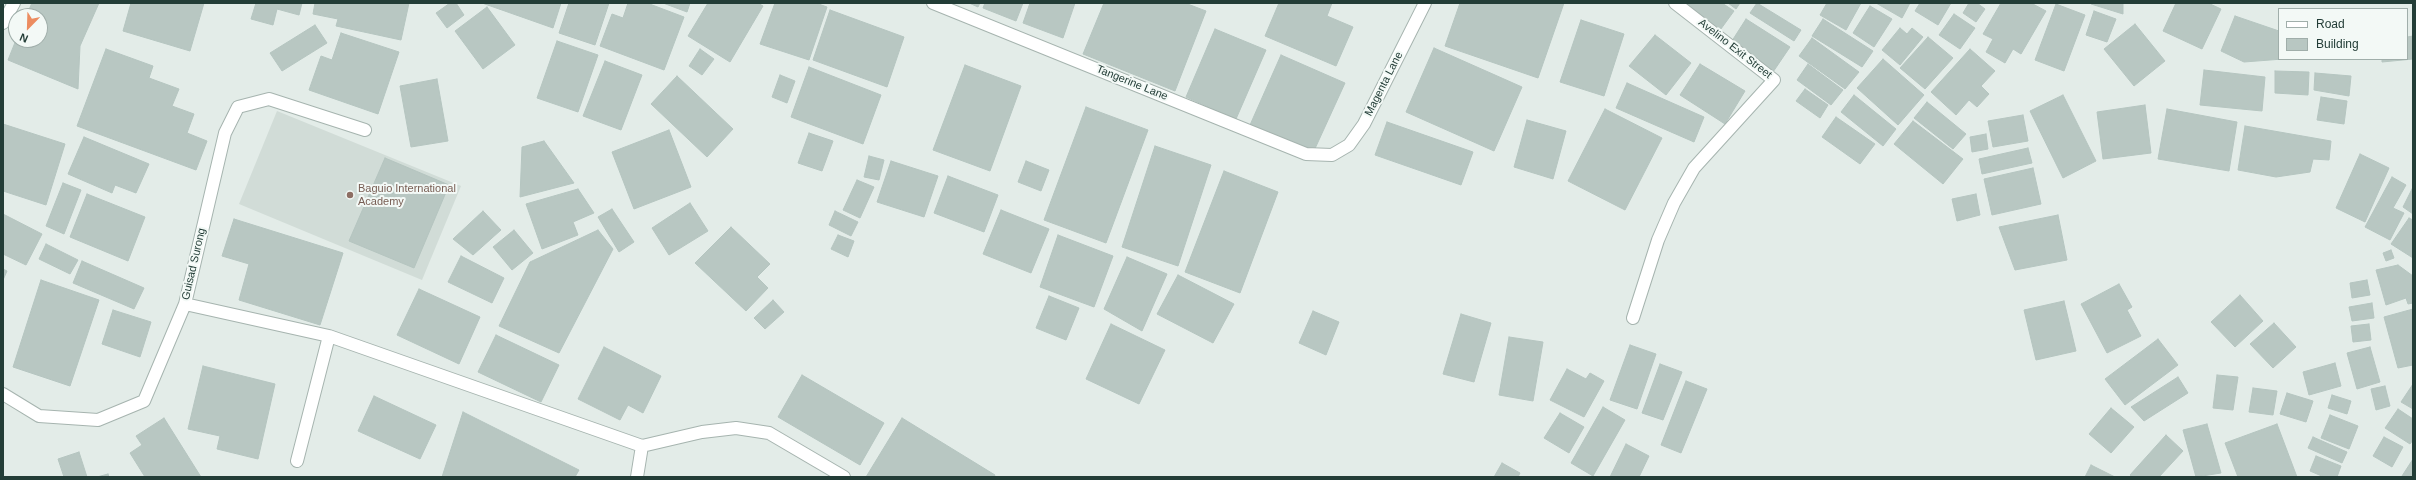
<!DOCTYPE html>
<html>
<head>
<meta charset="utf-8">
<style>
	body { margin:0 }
	#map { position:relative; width:2416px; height:480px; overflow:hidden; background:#e3ece8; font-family:Arial,sans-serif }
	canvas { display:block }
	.frame { position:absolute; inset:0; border:4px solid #233d37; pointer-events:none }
	.legend { position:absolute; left:2278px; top:8px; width:130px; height:52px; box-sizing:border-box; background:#f3f9f6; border:1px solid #a0aeaa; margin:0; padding:5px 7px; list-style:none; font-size:12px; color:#233d37 }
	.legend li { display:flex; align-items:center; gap:8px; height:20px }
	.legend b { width:20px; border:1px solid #a0aeaa }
	.north { position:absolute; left:8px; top:8px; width:40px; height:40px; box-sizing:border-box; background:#f3f9f6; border:1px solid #a0aeaa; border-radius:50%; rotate:203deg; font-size:11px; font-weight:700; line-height:16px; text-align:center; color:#233d37 }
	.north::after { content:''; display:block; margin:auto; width:14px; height:18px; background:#ec8c60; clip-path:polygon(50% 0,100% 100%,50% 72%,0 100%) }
</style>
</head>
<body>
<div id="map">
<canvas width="2416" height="480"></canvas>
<div class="frame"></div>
<ul class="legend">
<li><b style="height:5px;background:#fff"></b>Road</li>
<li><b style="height:11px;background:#b8c7c2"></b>Building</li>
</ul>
<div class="north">N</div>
</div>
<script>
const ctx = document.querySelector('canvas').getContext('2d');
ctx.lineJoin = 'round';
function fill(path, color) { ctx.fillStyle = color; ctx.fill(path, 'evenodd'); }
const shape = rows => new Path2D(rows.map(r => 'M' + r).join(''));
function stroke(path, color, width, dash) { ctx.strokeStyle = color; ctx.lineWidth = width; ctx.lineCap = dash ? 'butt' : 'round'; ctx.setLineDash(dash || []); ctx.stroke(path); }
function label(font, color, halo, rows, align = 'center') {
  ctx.font = font + ' Arial,sans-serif'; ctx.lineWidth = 4; ctx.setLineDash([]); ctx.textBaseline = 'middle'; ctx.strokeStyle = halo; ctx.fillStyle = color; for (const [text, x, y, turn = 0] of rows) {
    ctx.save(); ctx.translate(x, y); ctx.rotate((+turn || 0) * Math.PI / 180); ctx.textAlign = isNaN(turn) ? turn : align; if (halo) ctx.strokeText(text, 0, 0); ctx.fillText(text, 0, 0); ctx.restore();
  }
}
fill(shape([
	[277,111,461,186,422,280,239,204]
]), '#d1dcd7');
const building = shape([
	[32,3,99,3,80,46,78,89,8,60,16,40,40,40,40,16,26,16,32,3],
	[131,3,204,3,190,51,123,31,131,3],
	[256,3,302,3,299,15,277,9,273,25,251,19,256,3],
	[315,3,409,3,401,40,336,26,338,19,313,14,315,3],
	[450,3,456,3,464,15,447,28,436,13,450,3],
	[482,3,561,3,553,28,482,3],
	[569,3,609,3,595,45,559,33,569,3],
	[628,3,647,3,684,17,664,70,600,46,612,14,623,18,628,3],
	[663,3,690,3,687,12,663,3],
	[708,3,758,3,763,6,730,62,688,36,708,3],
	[775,3,816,3,827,7,809,60,760,44,775,3],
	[969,3,980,3,978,7,969,3],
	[985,3,1023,3,1016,21,983,8,985,3],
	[1030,3,1075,3,1063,38,1023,23,1030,3],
	[1104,3,1185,3,1206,11,1175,91,1083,54,1104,3],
	[1279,3,1332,3,1327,16,1353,27,1336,66,1265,36,1279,3],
	[1460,3,1564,3,1538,78,1445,46,1460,3],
	[1679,3,1722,3,1734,11,1718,33,1679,3],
	[1728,3,1740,3,1736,9,1728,3],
	[1757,3,1801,30,1794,41,1750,13,1757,3],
	[1827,3,1861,3,1846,30,1820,15,1827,3],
	[1876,3,1910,3,1902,18,1876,3],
	[1920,3,1951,3,1938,25,1915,11,1920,3],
	[1969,3,1977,3,1985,9,1976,22,1963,13,1969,3],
	[2001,3,2031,3,2046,11,2021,54,2013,49,2005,63,1986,52,1993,39,1983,34,2001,3],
	[2091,3,2123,3,2123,14,2091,4,2091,3],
	[2176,3,2208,3,2221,9,2202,49,2163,31,2176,3],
	[2056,4,2085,15,2064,71,2035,60,2056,4],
	[1870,6,1892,19,1874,47,1853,33,1870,6],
	[487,7,515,45,483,69,455,31,487,7],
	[830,10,904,37,887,87,813,60,830,10],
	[2094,11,2116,19,2107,42,2086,35,2094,11],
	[1954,14,1975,28,1960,49,1939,35,1954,14],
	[2235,16,2279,31,2279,59,2283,59,2244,62,2221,51,2235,16],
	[1746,19,1790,47,1773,72,1730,44,1746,19],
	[1823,19,1873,51,1862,67,1812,36,1823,19],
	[1581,20,1624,34,1604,96,1560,82,1581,20],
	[2135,24,2165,61,2134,86,2104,49,2135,24],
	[315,25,327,43,282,71,270,53,315,25],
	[1900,28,1907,34,1912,28,1923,37,1900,65,1882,50,1900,28],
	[1215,29,1266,50,1236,119,1186,97,1215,29],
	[341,33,399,52,378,114,309,90,321,56,332,60,341,33],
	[1655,35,1691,63,1666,95,1629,66,1655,35],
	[2413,36,2413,59,2382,62,2382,59,2407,59,2407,37,2413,36],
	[1928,37,1953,58,1925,89,1900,68,1928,37],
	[1812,38,1859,72,1845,89,1799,56,1812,38],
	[557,41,598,55,578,112,537,98,557,41],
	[1434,48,1522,87,1494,151,1406,112,1434,48],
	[106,49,153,66,149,78,179,89,172,106,194,114,187,133,207,141,196,170,77,126,106,49],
	[700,49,714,59,702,75,689,66,700,49],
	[1970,49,1995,71,1981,86,1989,94,1977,107,1969,100,1956,115,1931,92,1970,49],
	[1281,55,1345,83,1313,153,1250,125,1281,55],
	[1883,59,1924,95,1898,125,1857,88,1883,59],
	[605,61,642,75,621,130,583,116,605,61],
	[1700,64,1745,91,1725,124,1680,95,1700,64],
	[1808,64,1843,90,1831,105,1797,80,1808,64],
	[965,65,1021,86,990,171,933,150,965,65],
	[809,67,881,95,863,144,791,117,809,67],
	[2204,70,2265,77,2262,111,2200,105,2204,70],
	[2275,71,2309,72,2308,95,2275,93,2275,71],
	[2315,73,2351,76,2349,96,2314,90,2315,73],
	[780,75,795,81,787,103,772,97,780,75],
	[677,76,733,129,707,157,651,104,677,76],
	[437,79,448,141,411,147,400,86,437,79],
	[1627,83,1704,117,1694,142,1616,108,1627,83],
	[1805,89,1828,105,1820,118,1796,101,1805,89],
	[1854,95,1896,129,1883,146,1841,112,1854,95],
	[2063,95,2096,161,2063,178,2030,111,2063,95],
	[2321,97,2347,101,2344,124,2317,120,2321,97],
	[1927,102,1966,134,1953,149,1914,118,1927,102],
	[2145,105,2151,153,2103,159,2097,112,2145,105],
	[1086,107,1148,130,1106,243,1044,220,1086,107],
	[1605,109,1662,138,1625,210,1568,181,1605,109],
	[2167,109,2237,122,2229,171,2158,159,2167,109],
	[2023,115,2028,141,1993,147,1988,121,2023,115],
	[1836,117,1875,144,1860,164,1822,137,1836,117],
	[1527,120,1566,131,1553,179,1514,167,1527,120],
	[1913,121,1963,159,1943,184,1894,144,1913,121],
	[1387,122,1473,152,1461,185,1375,155,1387,122],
	[3,124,65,144,46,205,3,191,3,124],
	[2245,126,2331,141,2329,160,2313,159,2310,172,2276,177,2238,170,2245,126],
	[669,130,691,187,634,209,612,152,669,130],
	[809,133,833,141,822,171,798,163,809,133],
	[1986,134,1988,149,1972,152,1970,137,1986,134],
	[84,137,149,164,136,193,115,185,112,193,68,174,84,137],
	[544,141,574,183,520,197,522,147,544,141],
	[1155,146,1211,165,1178,266,1122,247,1155,146],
	[2028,148,2032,163,1982,174,1979,159,2028,148],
	[2360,154,2389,168,2365,222,2336,208,2360,154],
	[869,156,884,160,879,180,864,177,869,156],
	[385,158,449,185,414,268,349,241,385,158],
	[891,161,938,176,924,217,877,202,891,161],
	[1026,161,1049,170,1041,191,1018,182,1026,161],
	[2033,168,2041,204,1992,215,1984,179,2033,168],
	[1224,171,1278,192,1240,293,1185,272,1224,171],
	[948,176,998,195,984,232,934,213,948,176],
	[2392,177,2406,185,2393,208,2404,213,2390,240,2365,227,2392,177],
	[857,180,874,187,860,218,843,210,857,180],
	[63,183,81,190,64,234,46,226,63,183],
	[2413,187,2413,214,2403,207,2413,187],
	[578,189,594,213,573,222,578,235,542,249,526,204,578,189],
	[87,194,145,217,128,261,70,237,87,194],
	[1976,194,1980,215,1957,221,1952,199,1976,194],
	[690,203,708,231,669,255,652,228,690,203],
	[612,209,634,242,619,252,598,217,612,209],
	[1001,210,1049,229,1031,273,983,254,1001,210],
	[483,211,501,230,473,255,453,239,483,211],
	[835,211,858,222,851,236,829,225,835,211],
	[3,214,42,234,26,265,3,254,3,214],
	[2058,215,2067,260,2015,270,1999,227,2058,215],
	[2409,218,2413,220,2413,258,2391,244,2409,218],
	[234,219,343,253,320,325,239,300,249,264,222,256,234,219],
	[731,227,770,264,757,277,768,288,746,311,695,263,731,227],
	[514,230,533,253,512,270,493,247,514,230],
	[598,230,613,249,559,353,499,326,530,262,598,230],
	[838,235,854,241,848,257,831,249,838,235],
	[1058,235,1113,256,1094,307,1040,287,1058,235],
	[46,244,78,260,70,274,39,259,46,244],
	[2391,250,2394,258,2386,261,2383,253,2391,250],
	[461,256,504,278,492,303,448,282,461,256],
	[1127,257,1167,274,1142,331,1104,309,1127,257],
	[82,261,144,288,134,309,73,283,82,261],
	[2398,265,2413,276,2413,303,2408,304,2406,298,2386,305,2376,270,2398,265],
	[3,269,7,271,3,280,3,269],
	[1178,275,1234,304,1213,343,1157,314,1178,275],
	[41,280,99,300,70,386,13,367,41,280],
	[2367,280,2370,295,2352,298,2350,283,2367,280],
	[2119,284,2132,307,2127,310,2141,336,2107,353,2081,304,2119,284],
	[419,289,480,317,459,364,397,335,419,289],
	[2240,295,2263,321,2235,347,2211,322,2240,295],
	[1049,296,1079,308,1066,340,1036,328,1049,296],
	[773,300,784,312,765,329,754,318,773,300],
	[2064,301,2076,351,2036,360,2024,310,2064,301],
	[2372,303,2374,318,2352,321,2349,307,2372,303],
	[2413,309,2413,365,2398,368,2384,317,2413,309],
	[113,310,151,322,140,357,102,344,113,310],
	[1313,311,1339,322,1326,355,1299,343,1313,311],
	[1461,314,1491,323,1474,382,1443,374,1461,314],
	[2274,323,2296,347,2273,368,2250,344,2274,323],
	[1111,324,1165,350,1139,404,1086,379,1111,324],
	[2369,324,2371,340,2353,342,2351,326,2369,324],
	[496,335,559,365,541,402,478,372,496,335],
	[1509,337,1543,342,1533,401,1499,395,1509,337],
	[2158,339,2178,365,2125,405,2105,379,2158,339],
	[1630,345,1656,354,1637,409,1610,400,1630,345],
	[604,347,661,376,643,413,628,405,620,420,578,399,604,347],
	[2370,347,2380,382,2357,389,2347,353,2370,347],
	[2335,363,2341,386,2309,395,2303,372,2335,363],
	[1660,364,1682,372,1663,420,1642,413,1660,364],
	[203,366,275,384,258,459,217,449,220,436,188,429,203,366],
	[1567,369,1586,379,1590,373,1604,381,1584,417,1550,400,1567,369],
	[802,375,884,423,860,465,778,417,802,375],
	[2217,375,2238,377,2233,410,2213,408,2217,375],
	[2178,377,2188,393,2144,421,2131,407,2178,377],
	[1686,381,1707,389,1681,453,1661,445,1686,381],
	[2413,384,2413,409,2401,402,2413,384],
	[2385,386,2390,406,2376,410,2371,389,2385,386],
	[2253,388,2277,391,2273,415,2249,412,2253,388],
	[2287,393,2313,401,2306,422,2280,414,2287,393],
	[2332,395,2351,401,2347,414,2328,408,2332,395],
	[374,396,436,425,420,459,358,431,374,396],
	[1603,407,1625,420,1593,476,1571,463,1603,407],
	[2111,408,2134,427,2111,453,2089,434,2111,408],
	[2398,409,2413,419,2413,440,2410,444,2385,428,2398,409],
	[463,412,579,470,575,477,442,477,463,412],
	[1560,413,1584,427,1569,453,1544,438,1560,413],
	[2330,415,2358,426,2349,449,2321,438,2330,415],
	[164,418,201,477,145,477,130,453,142,445,136,436,164,418],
	[902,418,995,475,994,477,866,477,902,418],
	[2207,424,2221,473,2196,477,2183,430,2207,424],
	[2277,424,2297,477,2238,477,2225,443,2277,424],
	[2166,435,2183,451,2159,477,2132,477,2130,475,2166,435],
	[2313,437,2347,452,2342,463,2308,448,2313,437],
	[2384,437,2403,447,2392,467,2373,456,2384,437],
	[1626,444,1649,456,1639,477,1610,477,1626,444],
	[79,452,87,477,64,477,58,459,79,452],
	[2316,456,2341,466,2337,477,2324,477,2310,471,2316,456],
	[2413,459,2413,477,2402,477,2402,476,2413,459],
	[1502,463,1520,473,1518,477,1494,477,1502,463],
	[2091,465,2115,477,2085,477,2091,465],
	[108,474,109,477,97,477,108,474]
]);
fill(building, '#b8c7c2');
stroke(building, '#b5c5c0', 1);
const minor = shape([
	[933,3,1306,154,1332,155,1349,145,1364,124,1425,3],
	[3,23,14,3],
	[185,304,329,336,642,446],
	[1633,318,1658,240,1674,203,1694,168,1774,80,1675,3],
	[3,394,39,416,98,420,144,401,185,304,225,133,238,107,269,99,365,130],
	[642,446,702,432,736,428,769,433,844,477],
	[297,461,329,336],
	[637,477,642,446]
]);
stroke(minor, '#a6b4af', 14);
stroke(minor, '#fff', 12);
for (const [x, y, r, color] of [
	[350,195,4,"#8d6e63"]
]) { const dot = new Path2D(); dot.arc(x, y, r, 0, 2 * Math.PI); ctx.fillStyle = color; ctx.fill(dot); stroke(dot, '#f3f9f6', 1.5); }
label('11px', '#233d37', '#f3f9f6', [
	["Avelino Exit Street",1735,49,38],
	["Tangerine Lane",1132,83,22],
	["Magenta Lane",1384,84,-63],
	["Guisad Surong",194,264,-77]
]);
label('11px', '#785e54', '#f3f9f6', [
	["Baguio International",358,189],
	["Academy",358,202]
], 'left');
</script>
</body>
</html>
